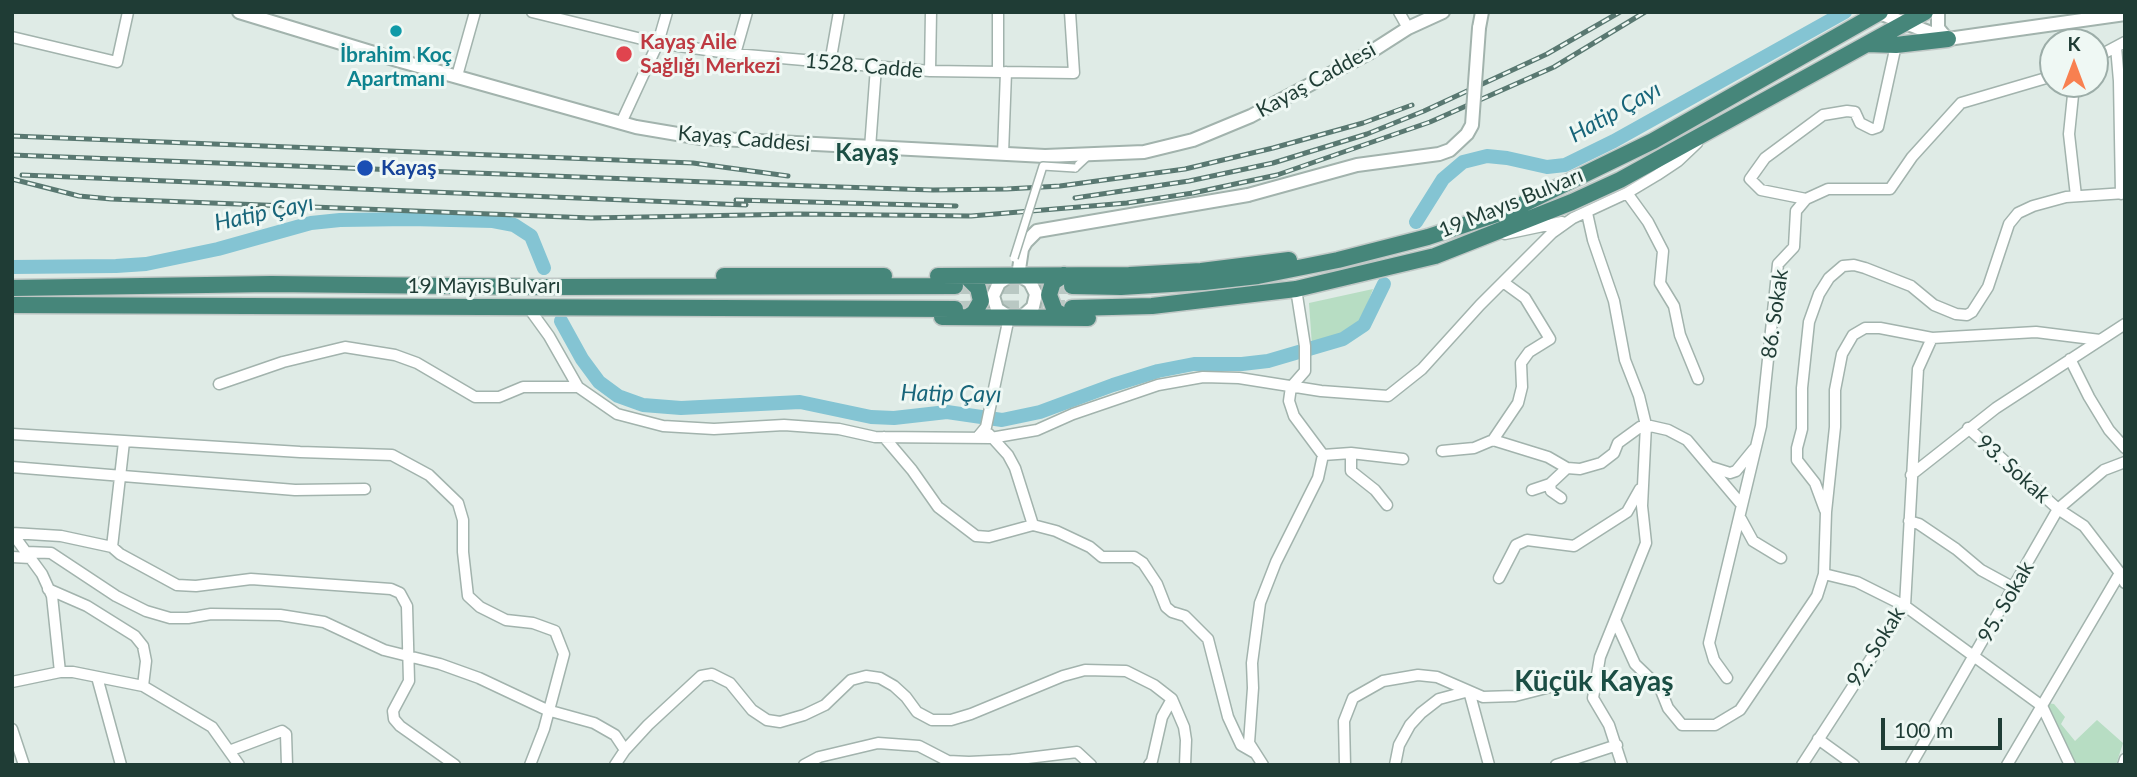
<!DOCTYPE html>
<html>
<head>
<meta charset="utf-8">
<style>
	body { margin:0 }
	#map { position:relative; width:2137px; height:777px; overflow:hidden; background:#dfebe6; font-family:Lato,sans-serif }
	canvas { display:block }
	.frame { position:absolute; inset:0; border:14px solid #1f3c35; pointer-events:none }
	.north { position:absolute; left:2039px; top:28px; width:70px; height:70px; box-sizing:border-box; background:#eff8f4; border:2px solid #9cada8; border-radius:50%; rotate:0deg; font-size:19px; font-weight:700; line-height:28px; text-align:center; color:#1f3c35 }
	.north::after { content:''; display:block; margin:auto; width:24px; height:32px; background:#f88050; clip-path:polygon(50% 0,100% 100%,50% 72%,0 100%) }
	.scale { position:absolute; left:1881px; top:718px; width:121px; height:32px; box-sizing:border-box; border:4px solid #1f3c35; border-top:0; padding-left:9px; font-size:21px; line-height:24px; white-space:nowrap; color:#1f3c35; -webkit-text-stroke:5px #eff8f4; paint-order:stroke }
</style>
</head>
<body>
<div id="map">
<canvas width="2137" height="777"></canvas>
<div class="frame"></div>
<div class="north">K</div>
<div class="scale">100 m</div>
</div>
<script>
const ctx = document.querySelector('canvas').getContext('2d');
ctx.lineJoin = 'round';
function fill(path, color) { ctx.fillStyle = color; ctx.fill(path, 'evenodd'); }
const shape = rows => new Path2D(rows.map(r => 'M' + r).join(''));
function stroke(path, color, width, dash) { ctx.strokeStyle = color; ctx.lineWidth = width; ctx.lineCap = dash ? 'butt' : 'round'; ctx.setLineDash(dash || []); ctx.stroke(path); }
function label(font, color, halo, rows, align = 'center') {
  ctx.font = font + ' Lato,sans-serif'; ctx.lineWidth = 6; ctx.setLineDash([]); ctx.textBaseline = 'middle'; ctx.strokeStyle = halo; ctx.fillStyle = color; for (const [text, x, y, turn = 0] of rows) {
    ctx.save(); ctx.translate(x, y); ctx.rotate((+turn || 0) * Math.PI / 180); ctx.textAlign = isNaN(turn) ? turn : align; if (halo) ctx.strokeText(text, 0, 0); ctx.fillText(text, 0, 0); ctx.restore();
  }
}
fill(shape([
	[1373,289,1360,323,1344,336,1312,346,1309,303],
	[2047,703,2054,704,2065,717,2061,724,2075,741,2097,720,2123,743,2116,765,2076,765]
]), '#b7ddc3');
stroke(shape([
	[1416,222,1443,179,1463,162,1487,156,1507,158,1547,167,1565,165,1614,141,1845,12],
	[12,267,116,266,146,264,218,249,311,223,340,220,410,219,493,221,514,225,531,236,544,268],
	[561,321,582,359,599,382,618,396,643,405,681,408,800,402,871,417,894,418,947,412,1002,420,1040,412,1113,385,1158,371,1194,364,1242,364,1268,361,1343,339,1364,325,1384,284]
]), '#84c4d3', 14);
stroke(shape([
	[955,286,1072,286],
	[955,309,1065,308]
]), '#b9c8c3', 16, [16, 8]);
const pedestrian = shape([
	[1075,168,1090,154]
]);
const minor = shape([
	[532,12,658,43,735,54,930,71,1074,73,1070,12],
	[1399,12,1408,28],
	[12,37,117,62,128,12],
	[2116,47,2119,81,2121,194],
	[735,54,747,12],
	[2095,58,2125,42],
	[830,63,839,12],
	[930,71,931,12],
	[998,72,998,12],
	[457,76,475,12],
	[2071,84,2073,95,2069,134,2076,196],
	[621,123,658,43,667,12],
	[870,148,876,67],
	[1003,154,1006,72],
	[1627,193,1648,222,1663,251,1660,283,1674,306,1680,335,1698,379],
	[1806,199,1761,190,1750,179,1765,158,1823,115,1847,111,1855,112,1860,123,1872,129,1878,127,1896,45],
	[1587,213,1593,240,1614,301,1625,360,1639,396,1646,425,1642,506,1646,543,1600,657,1593,698,1609,725,1622,765],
	[1505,234,1562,222],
	[528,307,549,336,578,387,617,414,663,426,714,429,784,425,839,429,875,437,991,438,1037,430,1073,414,1158,385,1203,377,1239,378,1321,391,1388,396,1422,369,1480,305,1552,233,1573,218,1627,193,1657,175,1678,161,1697,143],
	[2070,359,2089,397,2109,430,2125,448],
	[219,384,283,362,345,347,395,355,417,363,475,397,499,397,523,387,578,387],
	[1968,428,2058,509,2084,526,2120,573,2125,583],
	[12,434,300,452,392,455,429,475,458,503,463,520,463,552,468,596,480,607,506,620,533,623,555,631,564,654,544,729,530,765],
	[989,434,1008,455,1015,468,1033,525],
	[884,437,912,470,938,507,976,536,989,537,1033,525,1056,531,1090,547,1102,557,1134,557,1143,563,1157,584,1166,607,1172,612,1185,616,1208,639,1228,717,1241,745,1255,753],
	[977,438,986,427,1009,317],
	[1493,440,1548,457,1567,468,1580,469,1601,463,1614,453,1618,443,1640,427,1646,425,1668,430,1687,440,1741,504],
	[1442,451,1474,448,1493,440,1518,403,1522,387,1521,363,1529,352,1550,339,1525,298,1503,282],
	[1351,453,1351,471,1375,490,1387,505],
	[1323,455,1351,453,1403,459],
	[12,467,295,490,365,489],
	[1711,467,1730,473,1736,471,1754,449],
	[1911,475,1996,408,2125,324],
	[1550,484,1551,491,1561,498],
	[1532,490,1550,484,1567,468],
	[1825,510,1815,483,1797,460,1797,448,1802,429,1802,388,1809,322,1819,294,1829,278,1843,266,1854,265,1865,268,1911,286,1934,305,1956,314,1967,315,1972,312,1988,287,2009,224,2018,213,2033,206,2066,197,2125,193],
	[1741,519,1753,541,1781,558],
	[1909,521,1919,524,1956,549,1981,570,2014,588],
	[12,533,61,536,112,547,120,554,177,585,196,586,251,579,391,589,400,593,407,606,409,681,393,711,394,719,400,726,455,765],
	[12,533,42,574,52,596,60,672],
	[112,547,124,442],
	[27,552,51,553,116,596,146,611,170,618,188,618,211,614,280,615,324,622,384,650,440,664,479,678,547,710,594,723,615,735,625,750],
	[12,557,31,558],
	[1824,574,1857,582,1905,606,2042,706,2070,765],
	[1499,578,1516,545,1527,540,1574,546,1627,512,1640,489],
	[48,589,87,606,135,636,143,646,146,661,143,686],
	[1615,620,1635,664,1660,688,1668,708,1682,725,1715,725,1740,710,1817,596,1824,574,1826,512,1835,427,1835,390,1842,354,1853,335,1865,328,1880,328,1932,338,2036,332,2100,340],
	[97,677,121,765],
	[1727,678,1714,660,1709,643,1761,426,1778,264,1794,247,1796,211,1806,199,1828,189,1890,189,1912,157,1961,103,2053,76],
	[12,682,60,672,73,672,143,686,212,727,239,765],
	[12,729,24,765],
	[1818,739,1854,765],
	[229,751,282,731,286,734,287,765],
	[615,765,625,750,648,725,701,676,712,674,730,683,752,710,767,720,780,722,804,715,825,705,851,680,866,676,880,678,894,686,906,697,917,712,932,720,951,720,971,714,1063,676,1085,670,1126,671,1154,685,1172,699,1184,727,1186,740,1185,765],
	[804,765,819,757,878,743,919,746,948,761,969,762,1011,760,1077,752,1091,765],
	[1149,765,1152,761,1162,717,1172,699],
	[1263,765,1249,743,1253,688,1252,663,1260,603,1276,562,1318,478,1323,455,1294,416,1289,401,1291,387,1305,371,1305,346,1296,289],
	[1345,765,1344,721,1353,698,1383,681,1418,675,1437,677,1483,697,1515,696,1558,685,1596,681],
	[1395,765,1399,745,1410,725,1421,713,1439,699,1469,691,1489,765],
	[1556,765,1617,745],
	[1802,765,1905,606,1918,369,1932,338],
	[1911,765,2058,509,2104,470,2125,462],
	[2007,765,2120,573],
	[2123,765,2125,759]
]);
const tertiary = shape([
	[239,12,397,60,636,127,701,138,1045,156,1144,152,1193,140,1251,116,1369,53,1408,28,1443,12],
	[1938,12,1938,28,1947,39],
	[1879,13,1947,39],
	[1479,28,1482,12],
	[1948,39,2125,14],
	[1018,276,1022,249,1026,242,1037,231,1248,195],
	[1021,276,1030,282,1036,294,1033,307,1022,317],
	[1009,317,997,309,993,296,999,283,1009,276]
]);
const trunk = shape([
	[1867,44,1896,45,1948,39],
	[1064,275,1053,282,1049,295,1055,311,1066,317],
	[724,276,884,276],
	[938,276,1129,275,1201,271,1289,260],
	[966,276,978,288,981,301,974,313,968,317],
	[1072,286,1121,287,1204,282,1258,276,1338,260,1428,237,1515,208,1653,141,1880,12],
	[12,288,271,284,547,287,955,286],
	[12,305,955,309],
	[1072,308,1152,306,1296,289,1435,256,1572,202,1620,180,1925,12],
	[942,317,1088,318]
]);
stroke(pedestrian, '#a2b3ad', 10);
stroke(minor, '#a2b3ad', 13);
stroke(tertiary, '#a2b3ad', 16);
stroke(trunk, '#c0c8c6', 19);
stroke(pedestrian, '#fff', 7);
stroke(minor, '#fff', 10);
stroke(tertiary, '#fff', 12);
stroke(trunk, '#46867a', 16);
const rail = shape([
	[12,136,693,163,788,176],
	[12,155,810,186,933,190,1007,189,1060,186,1185,169,1273,148,1363,123,1412,105],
	[22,175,746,205],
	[12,179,79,196,111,199,591,218,798,214,971,216,1127,203,1193,193,1277,175,1430,122,1554,67,1645,12],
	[1075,198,1189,181,1273,163,1367,134,1424,111,1547,54,1620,12],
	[736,200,956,206]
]);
stroke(rail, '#597871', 5);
stroke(rail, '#eff8f4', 2.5, [8]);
const pedestrianBridge = shape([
	[1014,258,1043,166,1075,168]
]);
const tertiaryBridge = shape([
	[1248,195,1357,165,1439,154,1450,150,1467,134,1472,125,1479,28]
]);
stroke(pedestrianBridge, '#a2b3ad', 10, []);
stroke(tertiaryBridge, '#a2b3ad', 16, []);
stroke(pedestrianBridge, '#fff', 7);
stroke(tertiaryBridge, '#fff', 12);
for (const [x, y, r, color] of [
	[396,31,7,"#0f9aa8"],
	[624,54,9,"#e0444e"],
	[365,168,9,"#1a4fb4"]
]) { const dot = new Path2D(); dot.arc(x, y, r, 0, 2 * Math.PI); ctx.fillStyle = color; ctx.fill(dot); stroke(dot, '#eff8f4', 2.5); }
label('bold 21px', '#be3a42', '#eff8f4', [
	["Kayaş Aile",640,42],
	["Sağlığı Merkezi",640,66]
], 'left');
label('bold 21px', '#0d838f', '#eff8f4', [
	["İbrahim Koç",396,55],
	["Apartmanı",396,79]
]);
label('21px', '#1f3c35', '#eff8f4', [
	["1528. Cadde",864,66,5],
	["Kayaş Caddesi",1316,80,-29],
	["Kayaş Caddesi",744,139,5],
	["19 Mayıs Bulvarı",1511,203,-22],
	["19 Mayıs Bulvarı",484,286],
	["86. Sokak",1775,314,-82],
	["93. Sokak",2013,469,42],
	["95. Sokak",2006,602,-60],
	["92. Sokak",1876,647,-58]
]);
label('bold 21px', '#164399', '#eff8f4', [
	["Kayaş",381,168]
], 'left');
label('italic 23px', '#17657a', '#eff8f4', [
	["Hatip Çayı",1615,112,-29],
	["Hatip Çayı",264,213,-12],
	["Hatip Çayı",951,394,1]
]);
label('bold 24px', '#1b4e44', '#eff8f4', [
	["Kayaş",867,153]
]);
label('bold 28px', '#1b4e44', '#eff8f4', [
	["Küçük Kayaş",1594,682]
]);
</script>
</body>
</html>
